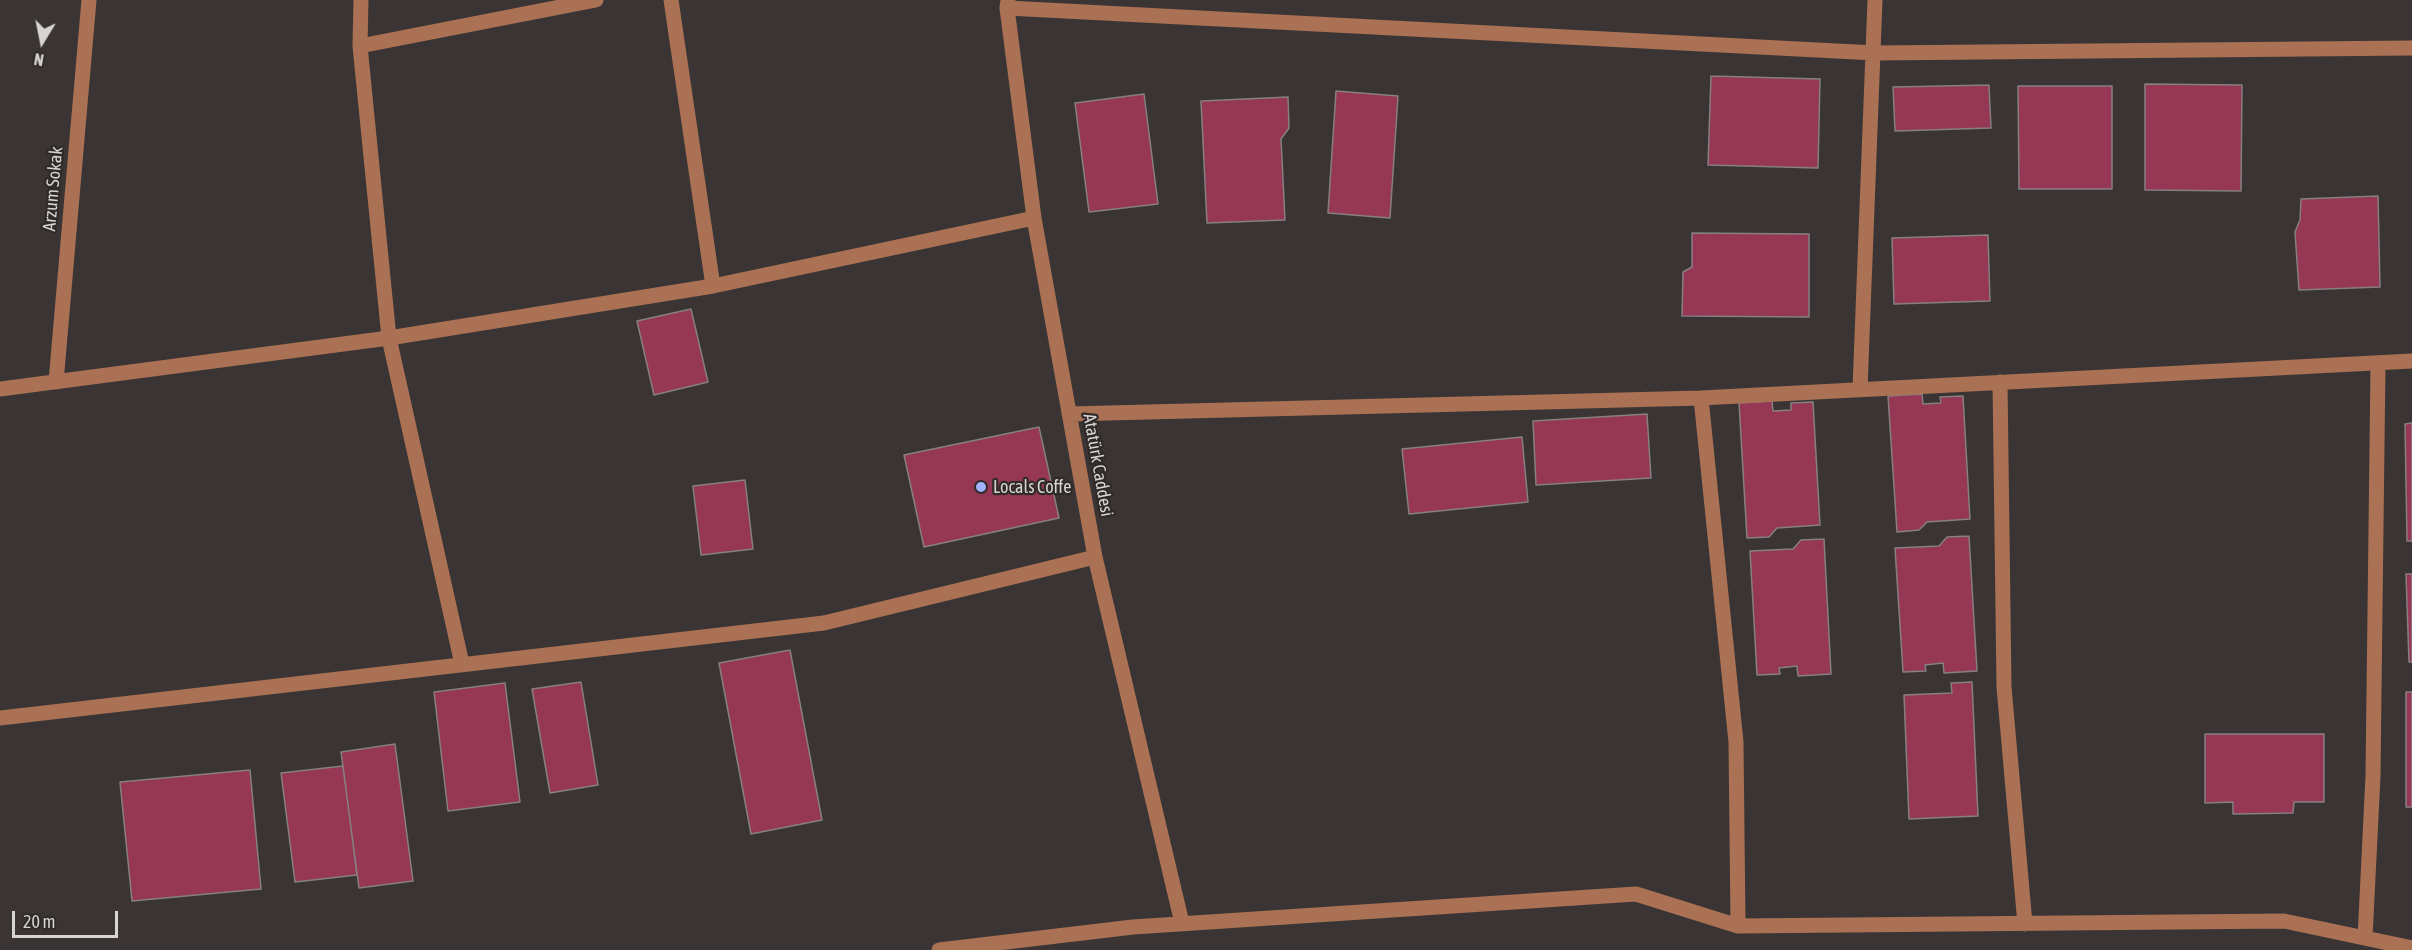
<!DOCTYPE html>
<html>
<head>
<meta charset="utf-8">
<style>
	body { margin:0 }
	#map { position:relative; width:2412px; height:950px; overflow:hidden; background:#3a3534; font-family:"Asap Condensed",sans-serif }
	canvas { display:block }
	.north { position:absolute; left:12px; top:12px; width:60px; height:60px; -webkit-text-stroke:4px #302b2a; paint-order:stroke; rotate:190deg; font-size:16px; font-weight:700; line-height:24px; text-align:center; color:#d7d4d3 }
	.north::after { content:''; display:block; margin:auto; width:21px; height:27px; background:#d7d4d3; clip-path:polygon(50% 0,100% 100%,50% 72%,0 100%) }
	.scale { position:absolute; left:12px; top:911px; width:106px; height:27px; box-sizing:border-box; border:3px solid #d7d4d3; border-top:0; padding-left:8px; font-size:18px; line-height:21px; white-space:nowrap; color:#d7d4d3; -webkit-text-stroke:4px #302b2a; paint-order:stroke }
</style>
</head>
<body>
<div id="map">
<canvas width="2412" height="950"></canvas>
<div class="north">N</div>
<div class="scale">20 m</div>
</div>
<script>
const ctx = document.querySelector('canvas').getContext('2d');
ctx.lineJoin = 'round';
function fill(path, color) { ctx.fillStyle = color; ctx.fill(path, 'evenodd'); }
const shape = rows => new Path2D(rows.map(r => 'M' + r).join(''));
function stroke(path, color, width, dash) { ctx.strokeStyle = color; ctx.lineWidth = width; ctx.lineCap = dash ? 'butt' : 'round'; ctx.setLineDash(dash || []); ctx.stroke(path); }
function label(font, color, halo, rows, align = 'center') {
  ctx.font = font + ' "Asap Condensed",sans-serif'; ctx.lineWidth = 4.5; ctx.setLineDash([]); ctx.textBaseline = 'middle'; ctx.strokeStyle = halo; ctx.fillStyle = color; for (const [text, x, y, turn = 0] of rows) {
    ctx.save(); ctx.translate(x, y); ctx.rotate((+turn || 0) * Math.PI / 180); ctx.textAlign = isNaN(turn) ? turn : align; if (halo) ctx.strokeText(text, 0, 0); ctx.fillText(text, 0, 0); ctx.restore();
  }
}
const building = shape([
	[1711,76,1820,79,1818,168,1708,165,1711,76],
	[2145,84,2242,85,2241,191,2145,190,2145,84],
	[1989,85,1991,128,1895,131,1893,87,1989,85],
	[2018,86,2112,86,2112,189,2019,189,2018,86],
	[1336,91,1398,96,1390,218,1328,213,1336,91],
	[1144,94,1158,204,1089,212,1075,103,1144,94],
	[1288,97,1289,128,1281,139,1285,220,1207,223,1201,101,1288,97],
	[2378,196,2380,287,2299,290,2295,232,2300,220,2301,199,2378,196],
	[1692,233,1809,234,1809,317,1682,316,1683,272,1692,267,1692,233],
	[1988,235,1990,301,1894,304,1892,238,1988,235],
	[691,309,708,382,654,395,637,321,691,309],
	[1922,394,1923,404,1941,403,1940,397,1963,396,1970,519,1927,522,1919,530,1897,532,1888,396,1922,394],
	[1772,401,1773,411,1791,410,1791,403,1813,402,1820,525,1777,528,1769,537,1747,538,1739,403,1772,401],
	[1647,414,1651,478,1536,485,1533,421,1647,414],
	[2412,423,2412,541,2407,541,2405,424,2412,423],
	[1039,427,1059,518,924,547,904,455,1039,427],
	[1522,437,1528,502,1409,514,1402,449,1522,437],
	[745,480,753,549,701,555,693,486,745,480],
	[1969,536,1977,671,1944,673,1943,663,1925,665,1926,671,1903,672,1895,548,1939,546,1947,537,1969,536],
	[1824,539,1831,674,1798,676,1797,666,1779,668,1780,674,1757,675,1750,551,1793,549,1801,540,1824,539],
	[2406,574,2412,574,2412,662,2409,662,2406,574],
	[790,650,822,820,751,834,719,663,790,650],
	[581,682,598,785,550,793,532,689,581,682],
	[1972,682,1978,816,1909,819,1904,695,1952,693,1951,683,1972,682],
	[505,683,520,802,448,811,434,692,505,683],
	[2406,692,2412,692,2412,807,2406,807,2406,692],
	[2205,734,2324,734,2324,802,2294,802,2293,813,2233,814,2233,802,2205,803,2205,734],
	[395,744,413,881,359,888,341,752,395,744],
	[343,766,357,875,295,882,281,773,343,766],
	[250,770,261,889,132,901,120,782,250,770]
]);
fill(building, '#953755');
stroke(building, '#868081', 1.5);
stroke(shape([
	[361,0,360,46,389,338,462,664],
	[671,0,713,286],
	[1008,0,1007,8,1034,218,1095,557,1182,923],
	[1007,8,1875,53,2412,48],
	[360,46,596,0],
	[56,382,89,0],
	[2000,382,2004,687,2025,924],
	[0,389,389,338,713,286,1034,218],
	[1860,389,1875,0],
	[1701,398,1736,742,1738,926],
	[1069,414,1701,398,2412,361],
	[0,718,824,623,1095,557],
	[2365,938,2373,776,2378,363],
	[939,950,1133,927,1636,894,1738,926,2284,921,2412,948]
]), '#ab7154', 15);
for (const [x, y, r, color] of [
	[981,487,6,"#a3b2fd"]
]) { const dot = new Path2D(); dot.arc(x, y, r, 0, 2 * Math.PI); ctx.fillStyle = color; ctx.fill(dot); stroke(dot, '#302b2a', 2); }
label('18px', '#d7d4d3', '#302b2a', [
	["Arzum Sokak",53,189,-85],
	["Atatürk Caddesi",1098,465,80]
]);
label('18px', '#d7d4d3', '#302b2a', [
	["Locals Coffe",993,487]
], 'left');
</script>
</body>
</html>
